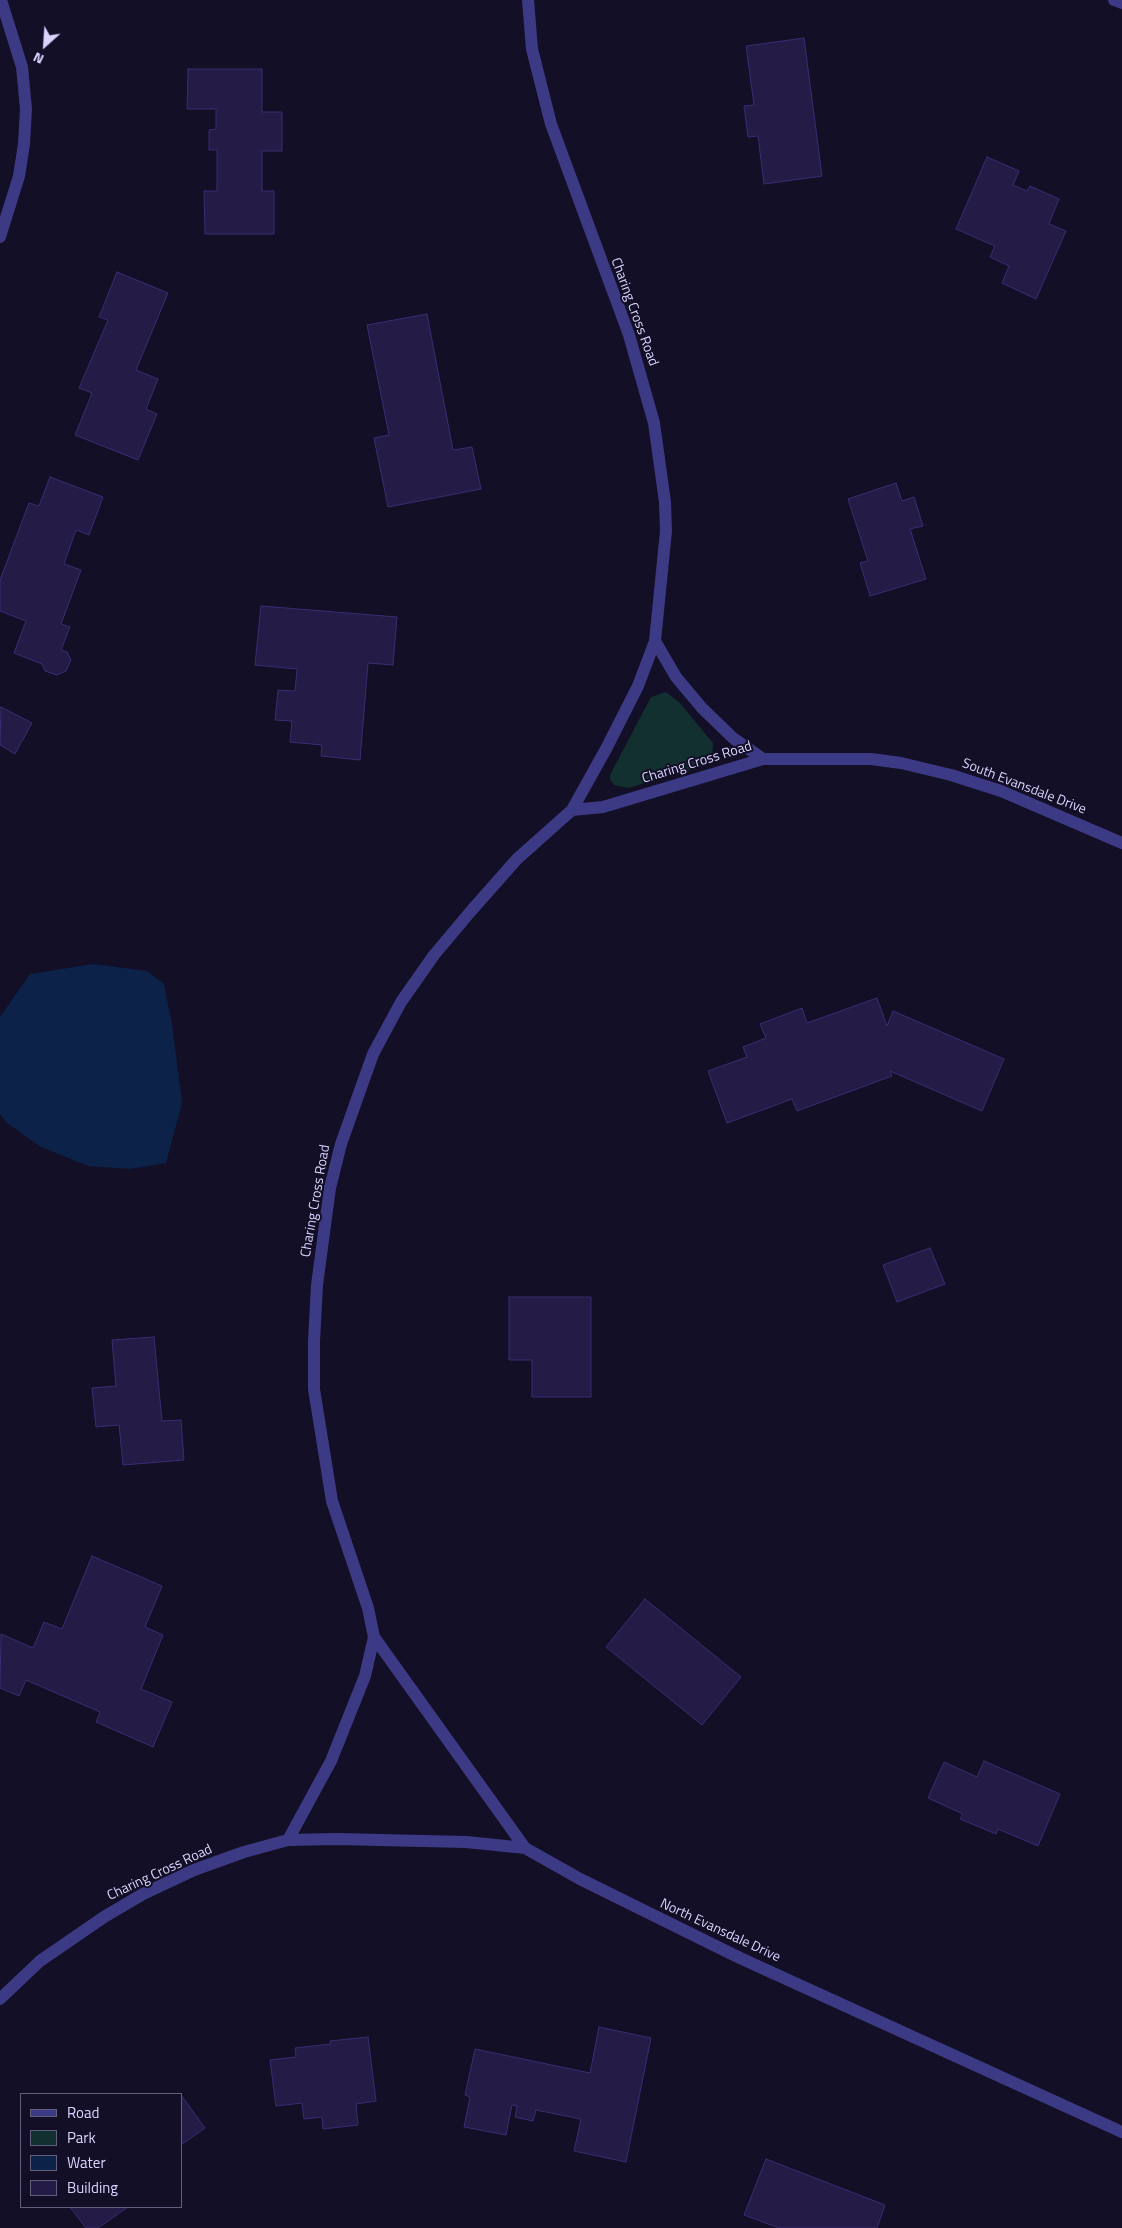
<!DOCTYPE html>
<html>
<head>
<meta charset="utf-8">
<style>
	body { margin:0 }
	#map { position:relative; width:1122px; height:2228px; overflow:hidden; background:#130f26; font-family:"Titillium Web",sans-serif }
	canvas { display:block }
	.legend { position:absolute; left:20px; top:2093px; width:162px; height:115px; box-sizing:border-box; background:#130f26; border:1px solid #625e7d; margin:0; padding:6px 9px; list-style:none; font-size:15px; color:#d9d4ff }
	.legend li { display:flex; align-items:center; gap:10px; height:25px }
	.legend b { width:25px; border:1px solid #625e7d }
	.north { position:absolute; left:20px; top:20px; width:50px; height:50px; -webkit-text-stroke:4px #130f26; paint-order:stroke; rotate:206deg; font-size:14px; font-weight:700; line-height:20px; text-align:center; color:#d9d4ff }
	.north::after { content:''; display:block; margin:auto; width:18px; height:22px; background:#d9d4ff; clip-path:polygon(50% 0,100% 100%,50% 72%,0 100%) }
</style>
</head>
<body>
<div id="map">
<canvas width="1122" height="2228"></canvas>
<ul class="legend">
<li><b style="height:6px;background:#3d3a85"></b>Road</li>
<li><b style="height:14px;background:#12302f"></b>Park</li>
<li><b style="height:14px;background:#0c2248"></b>Water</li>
<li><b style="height:14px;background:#241b47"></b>Building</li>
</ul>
<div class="north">N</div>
</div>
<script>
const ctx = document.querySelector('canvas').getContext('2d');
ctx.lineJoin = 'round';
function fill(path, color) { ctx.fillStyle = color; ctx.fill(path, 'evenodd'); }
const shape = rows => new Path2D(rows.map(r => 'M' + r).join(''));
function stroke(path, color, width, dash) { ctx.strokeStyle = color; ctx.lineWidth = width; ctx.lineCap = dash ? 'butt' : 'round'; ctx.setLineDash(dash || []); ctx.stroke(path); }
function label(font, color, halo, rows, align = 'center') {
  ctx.font = font + ' "Titillium Web",sans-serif'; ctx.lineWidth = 4; ctx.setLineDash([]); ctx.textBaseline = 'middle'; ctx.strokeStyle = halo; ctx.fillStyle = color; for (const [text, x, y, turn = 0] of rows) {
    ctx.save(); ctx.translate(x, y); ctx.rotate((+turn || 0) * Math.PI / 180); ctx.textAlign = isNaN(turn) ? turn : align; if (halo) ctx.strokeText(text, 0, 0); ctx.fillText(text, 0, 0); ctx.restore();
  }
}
fill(shape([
	[666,692,679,702,713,743,712,758,708,763,698,768,628,788,614,785,610,779,610,775,643,712,651,697]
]), '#12302f');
fill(shape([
	[93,964,147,971,164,984,172,1024,182,1103,166,1163,130,1169,88,1166,41,1147,7,1123,0,1114,0,1017,30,974]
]), '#0c2248');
const building = shape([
	[804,38,822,176,764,184,758,136,748,137,744,106,754,105,746,46,804,38],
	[188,69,262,69,262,112,282,112,282,151,262,151,262,191,274,191,274,234,205,234,204,191,217,191,217,150,209,150,209,130,216,129,216,109,187,109,188,69],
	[987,157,1019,171,1013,185,1027,191,1030,186,1059,199,1049,224,1066,231,1036,299,1002,283,1009,266,990,257,995,246,956,229,987,157],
	[117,272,168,293,136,370,158,379,146,409,157,414,138,460,75,435,92,393,79,388,108,320,99,317,117,272],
	[427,314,453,450,472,447,481,489,388,507,374,438,389,435,367,325,427,314],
	[50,477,103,497,89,535,76,530,64,564,81,570,61,624,70,627,61,650,67,652,71,660,66,671,57,675,45,671,42,664,14,653,26,621,0,611,0,580,29,503,39,506,50,477],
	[896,483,902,501,914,497,923,526,910,529,926,579,870,596,860,563,868,561,848,499,896,483],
	[261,606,397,617,393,665,368,663,360,760,321,756,322,745,290,742,292,721,275,720,278,690,295,691,297,669,255,665,261,606],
	[1,707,32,723,15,754,0,745,1,707],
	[877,998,887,1026,893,1011,1004,1059,982,1111,890,1071,892,1076,797,1111,792,1099,727,1123,708,1071,747,1057,743,1047,766,1038,760,1024,802,1008,807,1023,877,998],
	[930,1248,945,1284,897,1302,883,1265,930,1248],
	[509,1297,591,1297,591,1397,532,1397,532,1360,509,1360,509,1297],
	[154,1337,162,1421,181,1420,184,1460,123,1465,119,1425,96,1427,92,1388,116,1386,112,1340,154,1337],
	[92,1556,162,1586,145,1627,163,1635,141,1689,172,1702,153,1747,96,1722,100,1712,26,1680,19,1696,0,1688,1,1634,33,1648,44,1622,62,1629,92,1556],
	[645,1599,741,1677,702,1725,606,1647,645,1599],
	[984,1761,1060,1794,1038,1846,998,1829,996,1834,960,1819,963,1814,928,1798,944,1762,977,1777,984,1761],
	[599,2027,651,2038,626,2162,574,2151,581,2119,536,2110,533,2121,515,2117,517,2106,512,2105,506,2135,464,2127,470,2097,465,2095,475,2049,590,2073,599,2027],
	[368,2037,376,2101,356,2104,358,2125,323,2129,322,2117,304,2119,302,2103,276,2106,270,2060,296,2057,295,2048,331,2044,330,2041,368,2037],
	[181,2095,205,2128,181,2145,181,2095],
	[766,2159,885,2205,877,2228,779,2228,744,2215,766,2159],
	[70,2207,128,2207,98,2228,86,2228,70,2207]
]);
fill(building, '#241b47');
stroke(building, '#3b2d73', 1);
stroke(shape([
	[1114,0,1122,3],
	[0,237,19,176,24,144,26,109,22,67,1,0],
	[655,641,676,677,702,708,733,738,763,759],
	[572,810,603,807,763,759,871,759,901,763,951,775,1001,791,1122,843],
	[374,1637,525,1848],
	[288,1840,337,1839,466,1842,525,1848,580,1879,740,1958,1122,2132],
	[0,1999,40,1961,104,1917,143,1894,194,1870,244,1852,288,1840,331,1761,365,1676,374,1637,368,1608,332,1501,314,1389,314,1341,317,1285,330,1188,341,1144,373,1054,401,1002,434,955,471,911,517,859,572,810,606,749,638,686,655,641,666,531,665,502,654,423,629,335,551,124,532,49,528,0]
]), '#3d3a85', 12);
label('14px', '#d9d4ff', '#130f26', [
	["Charing Cross Road",634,312,70],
	["Charing Cross Road",697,763,-17],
	["South Evansdale Drive",1024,787,21],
	["Charing Cross Road",316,1201,-80],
	["Charing Cross Road",160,1873,-25],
	["North Evansdale Drive",720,1931,25]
]);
</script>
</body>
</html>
